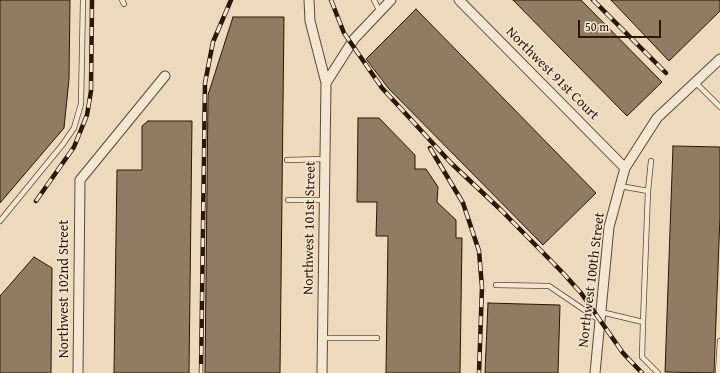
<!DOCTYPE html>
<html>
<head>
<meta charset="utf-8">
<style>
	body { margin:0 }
	#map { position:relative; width:720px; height:373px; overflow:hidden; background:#eddabc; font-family:"Gentium Book Plus",serif }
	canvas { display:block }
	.scale { position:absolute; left:578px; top:20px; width:83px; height:18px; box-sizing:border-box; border:2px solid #2c1606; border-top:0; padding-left:5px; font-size:12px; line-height:14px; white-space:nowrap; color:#2c1606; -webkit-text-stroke:3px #f3e7d3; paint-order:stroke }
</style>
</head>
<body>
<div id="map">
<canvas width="720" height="373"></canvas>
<div class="scale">50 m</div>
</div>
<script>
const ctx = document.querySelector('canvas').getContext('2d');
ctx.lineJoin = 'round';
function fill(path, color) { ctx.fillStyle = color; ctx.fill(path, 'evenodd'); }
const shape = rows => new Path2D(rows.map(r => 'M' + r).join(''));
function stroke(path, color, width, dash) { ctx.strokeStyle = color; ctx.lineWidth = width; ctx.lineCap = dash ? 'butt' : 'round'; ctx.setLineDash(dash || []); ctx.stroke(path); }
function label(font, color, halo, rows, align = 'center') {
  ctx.font = font + ' "Gentium Book Plus",serif'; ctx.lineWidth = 3; ctx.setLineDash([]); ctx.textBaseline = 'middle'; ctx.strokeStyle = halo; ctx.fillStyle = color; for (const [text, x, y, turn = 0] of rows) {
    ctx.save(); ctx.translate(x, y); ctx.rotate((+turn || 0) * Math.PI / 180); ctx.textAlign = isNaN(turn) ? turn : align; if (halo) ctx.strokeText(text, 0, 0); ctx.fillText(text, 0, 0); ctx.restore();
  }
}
const building = shape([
	[0,0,70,0,69,79,64,128,0,203,0,0],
	[513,0,581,0,662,82,627,116,513,0],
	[611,0,720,0,720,11,669,61,611,0],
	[416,9,596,193,543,245,389,89,366,59,416,9],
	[233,17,284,17,280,373,205,373,208,95,233,17],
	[358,118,379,118,415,155,415,169,426,169,438,187,437,202,456,220,456,238,462,238,460,373,386,373,388,236,376,236,377,202,357,202,358,118],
	[148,121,192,121,189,373,114,373,117,170,142,170,142,126,148,121],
	[673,146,720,147,720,216,714,373,665,372,673,146],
	[34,257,52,268,51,373,0,373,0,296,34,257],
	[488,303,560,305,558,373,485,373,488,303]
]);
fill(building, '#907c65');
stroke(building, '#2c1606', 1);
const lane = shape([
	[122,0,124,4],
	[374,0,380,12],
	[695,82,720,107],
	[287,160,325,159],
	[620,186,648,191,651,161],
	[288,200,324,200],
	[0,221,63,144,74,128,81,104,83,0],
	[496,285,549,286,599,320],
	[601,312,643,322,648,191],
	[643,322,642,357,658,373],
	[322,338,377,338],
	[718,373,720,341]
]);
const street = shape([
	[309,0,310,21,326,83,322,373],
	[459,0,625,168],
	[326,83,354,39,391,0],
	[78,373,80,180,165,76],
	[595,373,609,227,625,168,657,118,720,59]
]);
stroke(lane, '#5c4734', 6);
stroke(street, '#5c4734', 11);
stroke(lane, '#f3e7d3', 4.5);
stroke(street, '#f3e7d3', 9);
const rail = shape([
	[331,0,344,33,382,88,451,163,501,210,563,273,581,293,623,353,642,373],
	[593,0,666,73],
	[430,148,463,203,479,251,482,287,479,373],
	[36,201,74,147,87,115,91,91,92,0],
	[201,373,205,83,213,42,231,0]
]);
stroke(rail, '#2c1606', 4.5);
stroke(rail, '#f3e7d3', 3, [9]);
label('14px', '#2c1606', '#f3e7d3', [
	["Northwest 91st Court",552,74,45],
	["Northwest 101st Street",310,228,-89],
	["Northwest 100th Street",592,280,-83],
	["Northwest 102nd Street",64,289,-90]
]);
</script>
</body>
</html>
